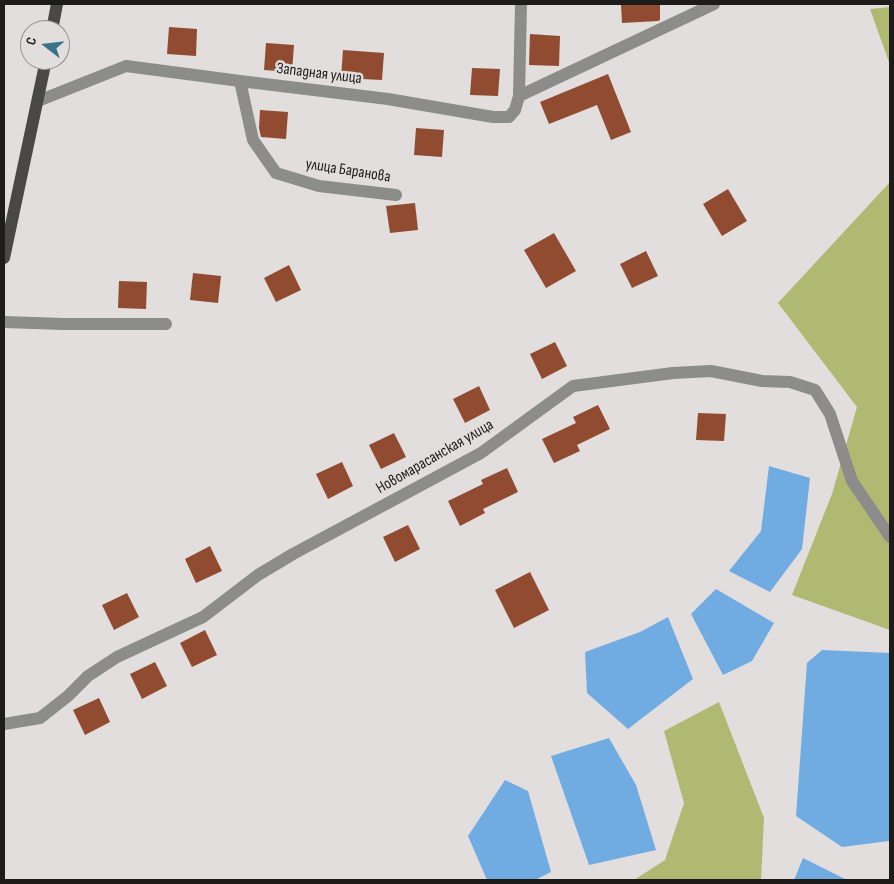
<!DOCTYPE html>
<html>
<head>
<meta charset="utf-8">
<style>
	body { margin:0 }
	#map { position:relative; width:894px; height:884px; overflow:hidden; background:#e2dedd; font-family:"Sofia Sans Condensed",sans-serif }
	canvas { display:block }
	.frame { position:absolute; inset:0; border:5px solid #1d1c1b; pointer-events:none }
	.north { position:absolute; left:20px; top:20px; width:50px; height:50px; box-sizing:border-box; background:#e2dedd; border:1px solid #93908f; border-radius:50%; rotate:286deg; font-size:14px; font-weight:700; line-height:20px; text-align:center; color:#1d1c1b }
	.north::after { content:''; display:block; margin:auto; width:18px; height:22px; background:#39728b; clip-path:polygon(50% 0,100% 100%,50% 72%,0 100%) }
</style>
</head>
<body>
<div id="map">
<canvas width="894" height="884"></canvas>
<div class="frame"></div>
<div class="north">С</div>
</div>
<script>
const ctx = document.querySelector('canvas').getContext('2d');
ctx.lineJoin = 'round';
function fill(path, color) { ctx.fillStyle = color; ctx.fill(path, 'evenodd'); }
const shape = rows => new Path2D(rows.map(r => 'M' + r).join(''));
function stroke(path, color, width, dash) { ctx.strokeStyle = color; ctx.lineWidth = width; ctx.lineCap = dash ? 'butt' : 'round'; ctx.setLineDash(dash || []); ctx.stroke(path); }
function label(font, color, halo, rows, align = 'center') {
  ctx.font = font + ' "Sofia Sans Condensed",sans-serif'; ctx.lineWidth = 5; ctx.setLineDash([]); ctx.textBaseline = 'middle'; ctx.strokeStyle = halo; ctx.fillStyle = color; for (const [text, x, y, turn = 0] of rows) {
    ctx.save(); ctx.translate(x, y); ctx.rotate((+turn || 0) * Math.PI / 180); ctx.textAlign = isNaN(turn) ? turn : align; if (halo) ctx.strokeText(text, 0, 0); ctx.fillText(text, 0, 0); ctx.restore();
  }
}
fill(shape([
	[890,7,890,65,870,9],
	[890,182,890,630,792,595,832,494,857,407,778,303],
	[719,702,764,818,761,880,634,880,665,860,684,803,664,731]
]), '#b0b972');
fill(shape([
	[769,466,810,478,802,549,770,592,729,571,761,531],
	[716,589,774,623,752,661,723,675,691,614],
	[668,617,693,679,628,729,587,693,585,652,640,632],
	[822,650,890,653,890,803,889,841,842,847,796,816,807,663],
	[609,738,636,785,656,850,589,865,551,756],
	[505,780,528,791,551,872,535,880,487,880,468,836],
	[803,858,847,880,794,880]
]), '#70ace2');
fill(shape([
	[621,4,660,4,660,20,658,21,622,23],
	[169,27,197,29,196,56,167,54],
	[530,34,560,36,559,66,529,65],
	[266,43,294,45,292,72,264,70],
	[343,50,384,53,382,80,341,78],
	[472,68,500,69,498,96,470,95],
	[608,74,631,132,611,140,597,105,549,124,540,102],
	[260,110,288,112,286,139,261,137,259,128],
	[416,128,444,130,442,157,414,155],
	[728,189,747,221,722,236,703,204],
	[415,203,418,230,390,233,386,206],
	[554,233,576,271,546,288,524,250],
	[646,251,658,276,632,288,620,264],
	[289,265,301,290,276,302,264,278],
	[193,273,221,276,218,303,190,300],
	[119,281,147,282,146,309,118,308],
	[555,342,567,366,542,379,530,354],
	[479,386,490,410,465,423,453,399],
	[598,405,610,429,577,445,580,451,554,463,542,439,576,423,573,417],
	[698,413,726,414,724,441,696,440],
	[394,433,406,457,381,469,369,445],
	[342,462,353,486,328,499,316,474],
	[507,468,518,492,483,509,485,513,460,526,448,501,483,484,481,480],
	[408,525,420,549,395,562,383,537],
	[210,546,222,571,196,583,185,559],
	[530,572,549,610,514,628,495,590],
	[127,593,139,617,114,630,102,605],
	[205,630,217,655,192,667,180,643],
	[155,662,167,686,142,699,130,674],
	[99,698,110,722,85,735,73,710]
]), '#904b30');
stroke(shape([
	[240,81,253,140,276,173,319,186,396,195],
	[519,96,714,4],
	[38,101,126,66,240,81,388,99,493,117,509,117,515,110,519,96,521,4],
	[4,322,63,324,166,324],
	[4,724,40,718,68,696,88,676,117,657,203,617,258,575,293,554,481,453,573,386,673,373,711,371,762,381,790,382,815,390,830,414,852,481,890,537]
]), '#8c8c8a', 12);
stroke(shape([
	[52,30,57,4],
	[4,258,46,60]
]), '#494846', 12);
label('16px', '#1d1c1b', '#e2dedd', [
	["Западная улица",319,74,7],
	["улица Баранова",348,171,9],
	["Новомарасанская улица",435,457,-30]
]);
</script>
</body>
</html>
